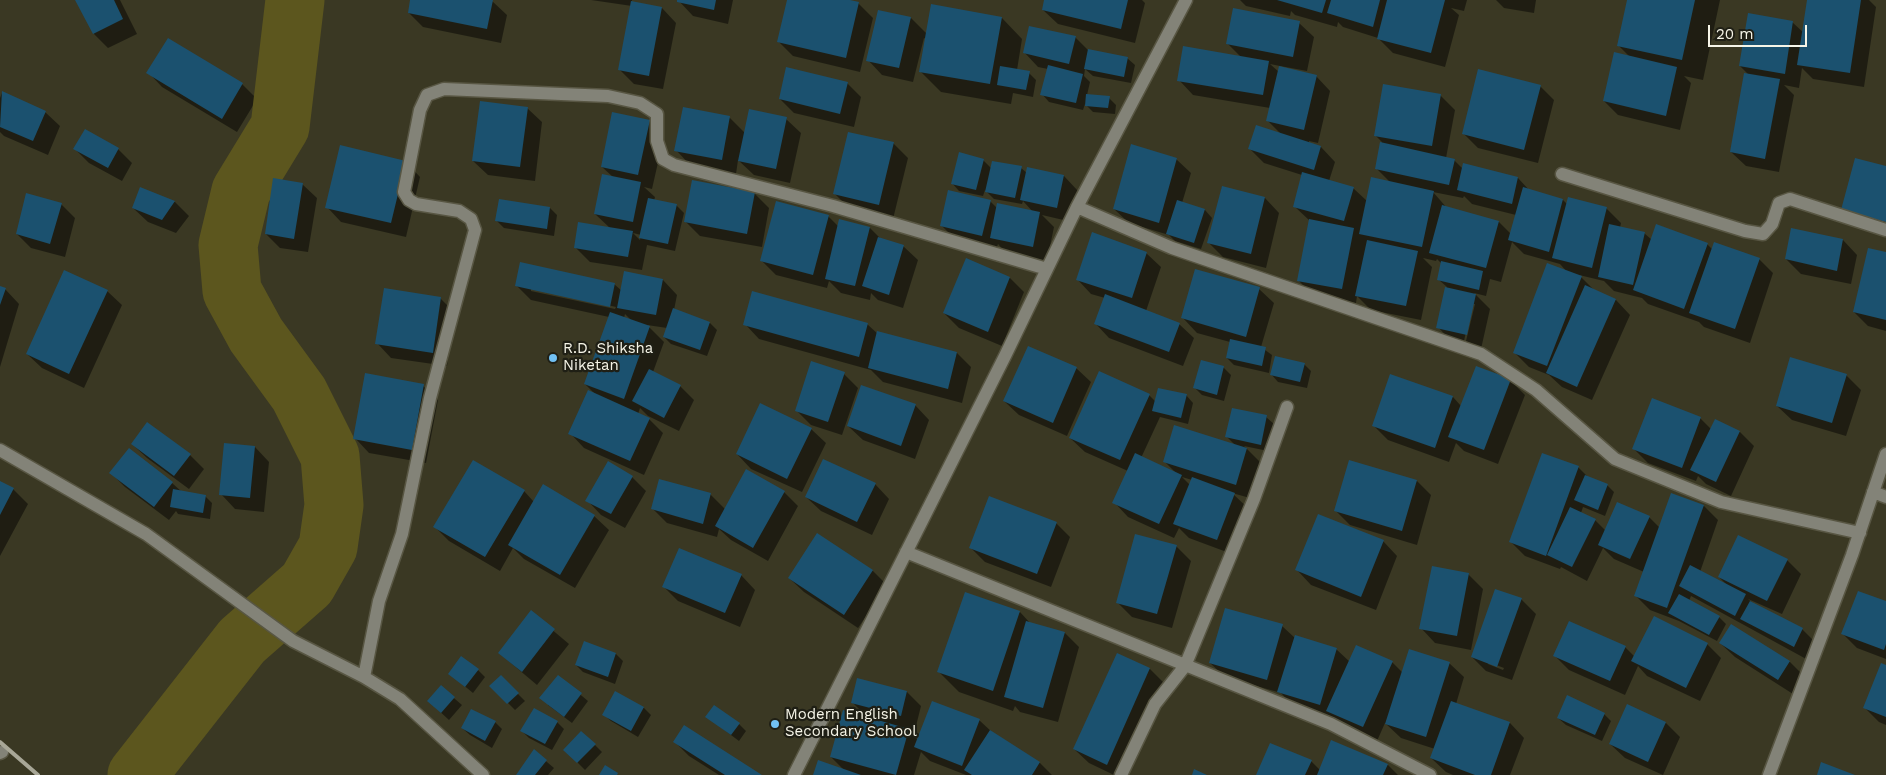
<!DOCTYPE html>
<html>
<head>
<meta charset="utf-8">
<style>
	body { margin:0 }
	#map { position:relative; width:1886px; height:775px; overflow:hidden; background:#3a3823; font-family:"Work Sans",sans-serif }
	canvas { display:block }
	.scale { position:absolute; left:1708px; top:25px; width:99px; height:22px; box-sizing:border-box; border:2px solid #f6f5e8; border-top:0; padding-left:6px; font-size:15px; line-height:18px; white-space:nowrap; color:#f6f5e8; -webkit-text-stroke:4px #1f1f15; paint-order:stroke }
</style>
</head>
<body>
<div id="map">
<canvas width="1886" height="775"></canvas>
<div class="scale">20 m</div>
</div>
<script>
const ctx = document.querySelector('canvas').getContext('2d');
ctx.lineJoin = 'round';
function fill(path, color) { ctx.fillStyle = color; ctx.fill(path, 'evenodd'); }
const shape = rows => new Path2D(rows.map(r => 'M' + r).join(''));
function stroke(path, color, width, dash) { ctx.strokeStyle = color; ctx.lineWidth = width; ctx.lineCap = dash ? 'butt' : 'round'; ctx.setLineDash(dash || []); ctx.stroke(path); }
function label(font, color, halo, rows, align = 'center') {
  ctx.font = font + ' "Work Sans",sans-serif'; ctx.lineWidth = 4.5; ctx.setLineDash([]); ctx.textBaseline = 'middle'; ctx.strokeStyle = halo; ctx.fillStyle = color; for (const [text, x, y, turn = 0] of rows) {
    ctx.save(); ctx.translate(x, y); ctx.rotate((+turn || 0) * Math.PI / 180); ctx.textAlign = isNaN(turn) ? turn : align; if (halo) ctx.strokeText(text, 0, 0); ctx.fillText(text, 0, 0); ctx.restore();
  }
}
fill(shape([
	[77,0,120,0,137,34,108,48,94,34],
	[411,0,492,1,507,15,501,43,423,27,409,13],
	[591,0,632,0,632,3,662,8,676,23,663,89,634,84,619,69,632,6],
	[678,0,733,0,728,24,693,16],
	[788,0,845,0,858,3,873,18,860,72,793,56,779,42],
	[1046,0,1142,0,1145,3,1135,43,1058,24,1043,10],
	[1240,0,1467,0,1464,11,1451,8,1459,15,1445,67,1393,53,1378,38,1343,27,1338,22,1337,27,1295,15,1291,11,1290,16,1246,6],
	[1496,0,1536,0,1534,13,1504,8],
	[1628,0,1720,0,1703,80,1684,76,1691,83,1680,130,1618,115,1604,101,1631,58,1618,45],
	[1809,0,1869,0,1876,7,1864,87,1813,79,1802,68,1799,88,1784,85,1794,95,1779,172,1746,166,1731,152,1749,75,1740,66,1792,22,1804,33],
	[932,6,1002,18,1022,39,1017,70,1029,73,1036,80,1033,97,1013,93,1011,104,941,92,920,71,926,39,924,38,913,82,882,75,868,60,911,18,927,34],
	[1299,23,1314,37,1307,71,1280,66,1280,68,1316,76,1330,91,1318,143,1309,141,1309,143,1321,147,1335,162,1329,181,1353,188,1367,201,1390,182,1376,168,1382,142,1375,135,1440,95,1455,110,1446,158,1454,160,1463,169,1518,178,1530,191,1563,200,1567,204,1606,208,1621,223,1620,228,1644,233,1652,240,1707,244,1712,249,1759,259,1773,273,1750,343,1704,327,1699,322,1648,304,1642,298,1614,291,1604,281,1579,275,1595,291,1616,300,1630,315,1592,400,1562,387,1549,375,1529,367,1515,353,1567,272,1560,264,1524,254,1512,242,1501,282,1490,279,1486,296,1474,293,1490,309,1481,349,1452,342,1438,327,1447,287,1439,280,1442,264,1437,259,1436,261,1423,258,1432,267,1421,320,1371,310,1357,296,1356,303,1313,295,1298,280,1310,221,1294,206,1302,175,1264,163,1250,149,1282,135,1267,120,1270,108,1193,95,1179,80,1241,57,1227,43],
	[1270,64,1280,66,1279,72],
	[1433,192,1463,198,1464,196,1472,204,1516,215,1511,234,1499,222,1447,208],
	[1472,304,1475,304,1466,341,1464,341],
	[1075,37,1089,51,1127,58,1135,65,1131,83,1093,76,1085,69,1084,76,1090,82,1087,95,1109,98,1116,105,1115,114,1093,112,1085,104,1083,110,1049,102,1042,94,1048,69,1038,67,1024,52],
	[168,40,242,84,257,99,237,132,162,87,148,72],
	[847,83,861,97,854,127,794,113,780,99],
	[1540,86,1554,100,1538,163,1478,148,1463,133],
	[2,93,45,112,60,126,48,155,4,136,0,132,0,98],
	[527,108,542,122,535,181,488,175,473,161],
	[730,118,745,133,786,119,801,133,790,183,754,175,738,160,736,174,690,165,676,150],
	[649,121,664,136,652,189,644,187,655,197,654,201,676,205,684,213,675,251,647,245,642,270,590,262,575,247,610,228,595,214,613,177,602,167],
	[633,233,641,235,640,240],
	[893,143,908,158,893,219,849,208,835,194],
	[75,149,118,149,132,163,122,181,89,163],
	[1176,159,1191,173,1182,203,1205,210,1212,218,1201,249,1175,241,1169,235,1129,223,1114,209],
	[983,160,991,168,1021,168,1027,173,1064,176,1078,191,1072,222,1042,215,1054,227,1047,261,1005,252,998,244,996,250,956,240,941,225,990,201,997,208,1033,212,1023,201,1022,204,994,199,985,190,983,196,959,191,952,183],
	[406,162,420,177,406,237,341,222,327,207],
	[1886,167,1886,232,1842,209],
	[302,184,317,198,308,252,280,248,266,234],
	[1222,187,1265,198,1279,213,1266,268,1223,257,1209,243],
	[141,189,175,202,189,216,176,233,148,222,133,208],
	[754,193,769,208,762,247,700,236,685,221],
	[61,204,75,218,65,257,31,248,17,234],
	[550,208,557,215,554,236,504,228,497,221],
	[828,216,839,227,840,221,870,228,881,239,903,246,918,260,903,308,878,300,871,293,870,300,841,293,829,281,827,288,776,275,761,260],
	[1843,240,1857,255,1851,284,1801,274,1786,259],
	[1146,253,1161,267,1146,311,1179,324,1194,338,1183,366,1109,338,1095,323,1105,298,1091,294,1077,279],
	[1886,253,1886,331,1868,326,1854,312],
	[966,260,1010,278,1024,292,1002,346,959,328,944,313],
	[625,273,663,280,677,295,674,310,710,323,717,330,707,356,671,344,664,337,667,328,647,325,664,342,653,372,680,386,694,400,679,431,648,416,640,408,638,414,649,419,663,433,644,475,584,448,570,433,596,395,585,384,609,317,531,300,517,286,614,284,622,291],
	[531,288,616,307,615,309,531,291],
	[625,314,632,321,624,318],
	[0,288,5,289,19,304,0,367],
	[1259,289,1274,303,1261,347,1272,355,1269,373,1234,365,1227,358,1230,342,1197,333,1183,318],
	[107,291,122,305,84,388,42,368,27,354],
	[440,298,455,313,447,366,391,358,377,343],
	[745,324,867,324,878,334,957,353,971,367,962,403,883,382,871,370,759,339],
	[1202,362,1224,368,1231,375,1224,401,1202,395,1195,388],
	[1304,364,1311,371,1307,388,1278,382,1271,374],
	[1076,368,1091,382,1067,436,1019,415,1004,401],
	[844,374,858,388,842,435,811,425,796,410],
	[1846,375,1861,390,1846,436,1792,420,1777,406],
	[1510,380,1525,395,1498,464,1464,451,1456,443,1449,462,1388,440,1374,426,1453,397,1461,406],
	[423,386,438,400,426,463,369,453,355,438],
	[1149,395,1156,402,1186,395,1193,403,1188,424,1160,417,1141,458,1177,474,1164,461,1235,445,1227,437,1266,417,1274,424,1268,451,1244,446,1261,463,1250,498,1232,493,1249,509,1232,554,1189,538,1179,528,1174,538,1128,517,1114,502,1128,471,1085,452,1070,438],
	[1182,477,1192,480,1190,485],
	[915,405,929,420,915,459,863,440,848,426],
	[1700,418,1711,429,1715,420,1740,432,1754,446,1731,496,1706,484,1698,476,1696,481,1648,463,1634,449],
	[811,429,826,443,802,492,751,469,737,454],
	[132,444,190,455,204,469,189,489,147,458],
	[255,447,269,462,264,512,235,509,221,494],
	[1578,467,1589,478,1607,485,1614,492,1605,516,1583,507,1581,513,1595,520,1606,531,1649,517,1660,528,1671,495,1704,506,1718,520,1700,572,1728,586,1719,577,1787,560,1801,574,1782,614,1748,599,1754,604,1802,629,1817,644,1808,660,1691,596,1689,601,1719,617,1726,624,1717,641,1679,621,1650,610,1636,596,1644,572,1614,559,1603,548,1587,581,1561,567,1560,569,1525,556,1511,542],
	[111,473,172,483,182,492,205,496,212,503,210,519,178,514,176,511,169,520,125,487],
	[632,477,646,491,625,528,601,515,587,500],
	[1417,481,1431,495,1417,545,1350,525,1336,511],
	[0,482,13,489,28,504,0,556],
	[875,484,889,499,872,535,821,511,806,497],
	[524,491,534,502,594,516,609,530,575,588,524,559,513,548,500,571,449,541,435,527],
	[784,492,798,506,768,561,731,540,719,529,717,537,667,523,653,509,710,494,725,509],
	[1056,523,1070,537,1051,587,985,562,971,548],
	[818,535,873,571,887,585,858,628,804,592,789,578],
	[1383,541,1397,556,1376,610,1311,585,1297,570],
	[1176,546,1191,561,1172,628,1132,617,1117,602],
	[1468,574,1483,589,1471,650,1435,643,1421,628],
	[741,575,755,590,740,627,678,601,664,587],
	[1521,599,1536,614,1512,680,1486,671,1472,657],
	[1488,662,1504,668,1503,670,1488,664],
	[1886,603,1886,659,1857,648,1843,634],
	[531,612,569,644,537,685,499,653],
	[1020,612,1031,624,1065,633,1079,647,1058,722,1020,712,1015,706,1013,711,959,692,939,672],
	[1282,626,1295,638,1336,649,1350,662,1392,662,1402,672,1449,663,1464,677,1456,704,1510,723,1524,738,1510,775,1453,775,1446,772,1431,758,1435,749,1401,738,1385,723,1377,741,1342,725,1335,718,1293,706,1281,693,1225,677,1210,663],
	[1731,626,1790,662,1804,676,1793,694,1735,657,1720,643],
	[584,643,616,654,623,661,615,684,583,672,576,665],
	[1707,644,1721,658,1700,701,1647,676,1638,666,1625,695,1569,670,1555,656,1625,647,1635,657],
	[1117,655,1150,669,1164,683,1123,775,1114,775,1089,763,1074,749],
	[1886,666,1886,725,1879,722,1865,708],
	[478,670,485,677,473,693,450,674],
	[558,676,588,701,572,723,548,705],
	[501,677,525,701,515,710,491,686],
	[858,680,907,692,921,706,915,730,906,727,918,740,979,720,992,732,1040,763,1052,775,966,775,930,761,921,752,914,775,814,775,845,771,831,757,868,718,852,702],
	[441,687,462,705,449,720,436,708],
	[616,693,644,708,651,715,638,737,611,721,603,714],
	[1604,714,1611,721,1602,741,1566,725,1558,718],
	[707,717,739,724,746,731,739,741],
	[495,722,502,729,492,748,470,735,462,728],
	[557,722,564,729,552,750,529,738,522,731],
	[1666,723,1680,737,1663,775,1625,758,1610,744],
	[675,742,760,775,719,775,689,756],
	[595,745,602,752,585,770,565,750],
	[534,751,554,768,548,775,517,775],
	[1311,761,1320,770,1388,765,1398,775,1258,775]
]), '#0007');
stroke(shape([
	[137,775,242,641,307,584,328,547,334,505,330,456,299,394,256,335,232,291,228,245,241,191,280,127,295,0]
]), '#5c561e', 59);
fill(shape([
	[75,0,114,0,123,19,93,34],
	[410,0,493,0,487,29,408,13],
	[677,0,716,0,714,10,677,2],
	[787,0,850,0,859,2,846,58,777,42],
	[1044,0,1128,0,1121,29,1042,10],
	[1277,0,1326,0,1322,13],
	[1331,0,1380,0,1373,27,1327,13],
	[1387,0,1445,0,1431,53,1377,39],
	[1627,0,1695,0,1682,60,1617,46],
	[1807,0,1861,0,1850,73,1797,65],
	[631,1,662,7,649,76,618,70],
	[931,4,1002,17,990,84,919,72],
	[1233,8,1300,21,1293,57,1226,44],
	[878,10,911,17,899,68,866,61],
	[1748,13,1793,21,1785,74,1739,66],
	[1029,26,1076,36,1069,64,1023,53],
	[168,38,243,83,222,119,146,73],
	[1183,46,1269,61,1263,95,1177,81],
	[1088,49,1128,57,1124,77,1084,69],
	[1614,52,1677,67,1666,116,1603,101],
	[1048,65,1083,74,1076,103,1040,95],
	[1000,66,1030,71,1026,90,997,85],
	[1279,66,1317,75,1304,130,1266,121],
	[786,67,848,82,840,114,779,99],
	[1478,69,1541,85,1524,150,1462,134],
	[1744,73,1780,79,1765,159,1730,152],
	[1383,84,1441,94,1432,146,1374,136],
	[2,91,46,111,33,141,0,127],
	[1086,94,1110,96,1108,108,1085,106],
	[480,101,528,107,520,167,472,161],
	[683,107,730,116,722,160,674,151],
	[749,109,787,117,776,169,738,161],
	[612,112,650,120,638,175,601,167],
	[1256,125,1321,146,1314,170,1248,149],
	[85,129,119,148,108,168,73,149],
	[848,132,894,142,879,205,833,194],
	[1380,142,1455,159,1449,185,1375,169],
	[1131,144,1177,158,1159,223,1113,209],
	[340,145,406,161,391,223,325,208],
	[959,152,984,159,976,190,951,184],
	[1855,158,1886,166,1886,222,1841,210],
	[992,161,1022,166,1015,198,985,192],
	[1463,163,1518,177,1512,204,1457,190],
	[1027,167,1064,175,1057,208,1020,200],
	[1302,172,1354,187,1344,221,1293,207],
	[602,174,641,182,633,222,594,214],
	[1371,177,1434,191,1422,247,1359,234],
	[273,178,303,183,294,239,265,234],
	[692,180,755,192,747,234,684,222],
	[1222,186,1265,197,1251,254,1207,243],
	[140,187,175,201,162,220,132,208],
	[1523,187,1563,199,1549,252,1508,240],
	[948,190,991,200,982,236,940,226],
	[26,193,62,203,50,244,16,234],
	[1568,197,1607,207,1592,268,1552,258],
	[648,198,677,204,668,244,639,238],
	[499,199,550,207,547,229,495,221],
	[1177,200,1205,209,1194,243,1166,234],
	[776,201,829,215,813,275,760,261],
	[997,203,1040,212,1033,247,990,238],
	[1442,205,1499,221,1486,268,1429,253],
	[839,219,870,227,855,286,825,279],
	[1309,219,1354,228,1342,289,1297,281],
	[578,222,633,231,628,257,574,248],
	[1609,224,1645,232,1633,285,1598,277],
	[1656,224,1708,243,1684,309,1633,290],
	[1791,228,1843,239,1837,271,1785,259],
	[1092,232,1147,252,1132,298,1076,280],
	[878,237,904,245,889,295,862,286],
	[1367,240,1418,251,1406,306,1355,296],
	[1714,242,1760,258,1735,329,1689,313],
	[1868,248,1886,252,1886,320,1853,312],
	[966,258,1010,277,988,332,943,313],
	[1441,261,1483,271,1479,290,1437,280],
	[520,262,615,283,610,307,515,286],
	[1547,263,1582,276,1547,366,1513,353],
	[1195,269,1260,287,1246,337,1181,318],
	[64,270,108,290,69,374,26,354],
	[624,271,663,279,656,315,617,308],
	[1585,285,1616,299,1577,387,1546,373],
	[0,286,6,288,0,305],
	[1445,287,1476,294,1467,335,1436,328],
	[384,288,441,297,433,353,375,344],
	[752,291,868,323,859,357,743,325],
	[1105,294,1180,323,1169,352,1094,324],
	[673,308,710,322,700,350,663,337],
	[610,312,650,326,624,399,584,384],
	[877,331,957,352,948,389,868,368],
	[1230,339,1266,347,1262,366,1226,358],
	[1028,346,1077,367,1053,423,1003,401],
	[1275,356,1305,363,1300,382,1270,375],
	[1790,357,1847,374,1832,423,1776,406],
	[1201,360,1224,366,1217,395,1193,388],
	[811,361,845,372,828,422,795,411],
	[1476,366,1511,379,1484,450,1448,437],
	[649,369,681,385,664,418,632,401],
	[1099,371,1150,394,1120,460,1069,438],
	[365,373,424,384,412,450,353,439],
	[1390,374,1453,396,1435,448,1372,426],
	[861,385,916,404,901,446,847,426],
	[1158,388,1187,394,1181,418,1152,411],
	[588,390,650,418,630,461,568,434],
	[1652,398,1701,417,1682,468,1632,449],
	[760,403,812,428,787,479,736,454],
	[1232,408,1267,415,1261,445,1225,437],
	[1715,419,1740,431,1716,482,1690,470],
	[147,422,191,454,174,476,131,444],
	[1174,425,1247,448,1236,485,1163,462],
	[224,443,255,446,250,498,219,495],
	[129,448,173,482,154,507,109,473],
	[1135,453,1182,475,1159,524,1112,503],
	[1542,453,1579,466,1546,556,1509,542],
	[823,459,876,483,857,522,805,497],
	[473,460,525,490,485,557,433,527],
	[1349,460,1417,480,1402,531,1334,511],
	[608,461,633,476,611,514,585,501],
	[746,469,785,491,753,548,715,526],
	[1585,475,1608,484,1598,510,1574,500],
	[1192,477,1235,493,1217,540,1173,524],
	[659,479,711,493,703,524,651,509],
	[0,481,14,488,0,515],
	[543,484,595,515,560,575,508,545],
	[173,489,206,495,203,513,170,507],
	[1671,493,1704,505,1667,608,1634,596],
	[989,496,1057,522,1037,574,969,548],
	[1617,502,1650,516,1630,559,1598,545],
	[1570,507,1596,519,1572,567,1547,555],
	[1318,514,1384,540,1361,597,1295,570],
	[817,533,873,570,844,615,788,578],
	[1135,534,1177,545,1157,614,1116,603],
	[1738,535,1788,559,1767,601,1718,577],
	[679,548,742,574,725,613,662,587],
	[1690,565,1746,594,1735,616,1679,586],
	[1432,566,1469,573,1457,636,1419,629],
	[1495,589,1522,598,1497,667,1471,657],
	[1858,591,1886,601,1886,644,1884,650,1841,634],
	[965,592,1020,611,993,691,937,672],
	[1679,594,1720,616,1709,635,1668,613],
	[1750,601,1803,628,1794,647,1740,619],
	[1225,608,1283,624,1267,680,1209,663],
	[531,610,555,629,522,672,498,653],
	[1654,616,1708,643,1686,688,1631,661],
	[1026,621,1065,632,1043,708,1004,697],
	[1569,621,1626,646,1610,681,1553,656],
	[1731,624,1790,661,1778,680,1719,643],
	[1295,635,1337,648,1320,705,1277,692],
	[584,641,616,653,608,677,575,665],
	[1356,645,1393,661,1363,727,1326,711],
	[1409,649,1450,662,1426,737,1385,724],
	[1117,653,1150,668,1107,765,1073,749],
	[461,656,479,669,465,687,448,674],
	[1881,663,1886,665,1886,717,1863,708],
	[501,675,519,693,507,704,489,686],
	[558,675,582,693,564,717,539,698],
	[857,678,907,691,901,716,851,703],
	[441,685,455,697,441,713,427,701],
	[615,691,644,707,631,731,602,715],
	[1567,695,1605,713,1595,735,1557,718],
	[932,701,980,719,962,766,914,747],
	[1451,701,1510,722,1491,775,1475,775,1430,758],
	[1627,704,1666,722,1648,762,1609,744],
	[714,705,740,723,731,735,705,717],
	[534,708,558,721,545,744,520,731],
	[471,709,496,721,485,741,461,728],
	[843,710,909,729,896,775,830,757],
	[684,725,762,775,725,775,673,742],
	[990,730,1040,762,1032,775,972,775,964,770],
	[581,731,596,744,577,763,563,750],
	[1331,740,1388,764,1383,775,1317,775],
	[1270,743,1312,760,1305,775,1256,775],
	[534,749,547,760,535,775,516,775],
	[818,760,861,775,813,775],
	[1821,762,1855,775,1817,775],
	[605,765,618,773,617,775,599,775],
	[1194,769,1207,775,1192,775]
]), '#1b516f');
const minor = shape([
	[1562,174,1745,231,1763,234,1772,224,1779,203,1790,199,1886,230],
	[1077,207,1172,248,1481,354,1536,390,1615,459,1721,502,1860,533],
	[0,450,146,534,293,641,364,677,400,699,483,775],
	[1873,492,1886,497],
	[906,552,1331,724,1430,775],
	[364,677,379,601,402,534,430,398,475,230,471,219,459,211,416,204,409,200,404,192,420,110,427,95,444,89,608,96,640,103,657,114,657,141,663,159,674,165,833,206,1047,269],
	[0,753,2,752],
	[794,775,1005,356,1077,207,1186,0],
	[1121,775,1155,704,1185,666,1254,499,1287,407],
	[1769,775,1852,555,1886,454]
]);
stroke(minor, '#585643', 15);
stroke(minor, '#838378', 12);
stroke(shape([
	[0,742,38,775]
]), '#a8a797', 4);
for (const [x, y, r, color] of [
	[553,358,5,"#71c1f4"],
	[775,724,5,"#71c1f4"]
]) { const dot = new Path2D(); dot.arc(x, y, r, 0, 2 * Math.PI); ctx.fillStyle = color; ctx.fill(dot); stroke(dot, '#1f1f15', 2); }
label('15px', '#f6f5e8', '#1f1f15', [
	["R.D. Shiksha",563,349],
	["Niketan",563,366],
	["Modern English",785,715],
	["Secondary School",785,732]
], 'left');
</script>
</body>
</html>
